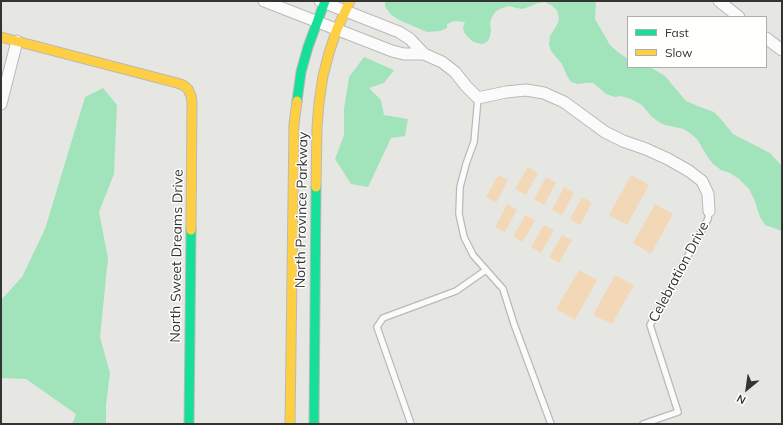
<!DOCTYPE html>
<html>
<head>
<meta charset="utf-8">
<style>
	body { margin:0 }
	#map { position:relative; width:783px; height:425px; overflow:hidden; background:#e6e7e2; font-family:Mulish,sans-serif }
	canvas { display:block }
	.frame { position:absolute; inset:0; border:2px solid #333331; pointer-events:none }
	.legend { position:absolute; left:627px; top:16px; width:140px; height:52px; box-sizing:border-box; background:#fffffe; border:1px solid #adadac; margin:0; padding:5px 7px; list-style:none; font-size:12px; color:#333331 }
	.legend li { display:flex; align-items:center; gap:8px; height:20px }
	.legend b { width:20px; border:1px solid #adadac }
	.north { position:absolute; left:727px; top:369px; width:40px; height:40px; -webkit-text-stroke:3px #fffffe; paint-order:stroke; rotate:209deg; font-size:11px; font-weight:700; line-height:16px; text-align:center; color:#333331 }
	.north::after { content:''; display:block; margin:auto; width:14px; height:18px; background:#333331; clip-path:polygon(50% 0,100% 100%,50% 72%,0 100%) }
</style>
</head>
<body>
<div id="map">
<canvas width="783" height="425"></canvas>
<div class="frame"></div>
<ul class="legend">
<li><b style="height:5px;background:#16e098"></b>Fast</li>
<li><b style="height:5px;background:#ffcf43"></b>Slow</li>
</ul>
<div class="north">N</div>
</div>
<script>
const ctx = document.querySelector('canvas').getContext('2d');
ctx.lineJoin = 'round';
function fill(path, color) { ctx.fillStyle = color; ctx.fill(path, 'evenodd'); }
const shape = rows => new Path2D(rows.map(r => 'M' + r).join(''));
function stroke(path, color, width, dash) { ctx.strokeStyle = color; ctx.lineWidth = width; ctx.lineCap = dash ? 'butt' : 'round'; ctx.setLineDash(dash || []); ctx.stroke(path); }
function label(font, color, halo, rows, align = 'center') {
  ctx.font = font + ' Mulish,sans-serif'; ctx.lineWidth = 3; ctx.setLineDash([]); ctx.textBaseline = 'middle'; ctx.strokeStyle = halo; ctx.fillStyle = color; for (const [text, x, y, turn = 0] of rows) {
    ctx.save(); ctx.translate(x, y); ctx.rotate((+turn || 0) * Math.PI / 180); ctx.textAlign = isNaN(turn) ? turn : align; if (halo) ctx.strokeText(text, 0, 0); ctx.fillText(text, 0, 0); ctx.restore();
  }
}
fill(shape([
	[528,167,538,173,526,195,515,189],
	[498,175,508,180,496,203,486,197],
	[631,175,649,185,627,225,609,215],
	[546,177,556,183,544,205,534,199],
	[564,187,574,193,562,215,552,210],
	[582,197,592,203,580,225,570,219],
	[507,204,517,210,505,232,495,227],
	[655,204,673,214,651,254,633,243],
	[525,215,535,220,523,242,513,237],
	[544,225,554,230,541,253,531,247],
	[562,235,572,240,559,263,549,257],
	[579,270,597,280,575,320,556,309],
	[615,275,634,285,612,324,593,315]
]), '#f3d8b8');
fill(shape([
	[385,1,596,1,595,19,610,45,619,53,628,59,628,67,650,67,665,76,686,101,700,107,714,112,720,118,733,134,770,153,782,166,782,231,765,225,760,217,754,199,749,189,739,179,730,173,721,170,713,164,707,156,697,139,691,134,684,129,665,125,659,122,652,117,642,105,631,99,621,96,615,97,606,94,593,83,585,83,578,84,571,82,567,76,562,64,551,51,549,44,550,36,558,23,559,18,557,10,551,5,545,2,538,3,523,9,516,8,509,6,502,8,496,11,492,17,490,23,491,30,490,36,488,41,483,44,477,43,472,41,467,36,464,32,463,27,465,22,454,21,447,24,447,28,440,31,427,32,399,20,390,14,385,6],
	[364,57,394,70,384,83,369,88,381,100,384,115,408,119,405,136,391,138,368,187,351,184,335,159,344,135,344,109,349,77],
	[103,88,117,105,114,174,99,212,108,258,100,337,110,373,106,405,106,424,72,424,76,414,26,379,1,378,1,300,22,277,45,229,85,97]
]), '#a1e4bb');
const lane = shape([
	[478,98,474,142,466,164,460,187,459,214,464,237,473,255,503,289,514,324,551,424],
	[411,424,377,327,383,318,456,291,486,270],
	[643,424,678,412,650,325,708,219,709,211]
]);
const street = shape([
	[264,1,392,51,404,54,424,54],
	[320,1,399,32,410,39,424,54,442,62,455,72,466,86,478,98,506,92,526,90,544,93,564,102,605,132,623,141,646,149,668,159,689,171,702,181,708,194,709,211],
	[719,1,739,17],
	[766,38,782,50],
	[1,104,17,41]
]);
const fast = shape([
	[297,101,301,72,308,47,325,1],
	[189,424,191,230],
	[314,424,316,187]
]);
const slow = shape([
	[1,37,177,83,183,85,188,89,191,96,192,102,191,230],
	[316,187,317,127,319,103,323,76,329,53,337,29,350,1],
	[290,424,294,124,297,101]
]);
stroke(lane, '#b9bab7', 8);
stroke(street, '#b9bab7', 13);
stroke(fast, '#b9bab7', 11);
stroke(slow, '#b9bab7', 11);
stroke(lane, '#fbfbfb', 5.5);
stroke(street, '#fbfbfb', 11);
stroke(fast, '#16e098', 9);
stroke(slow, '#ffcf43', 9);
label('14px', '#333331', '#fffffe', [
	["North Province Parkway",302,210,-89],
	["North Sweet Dreams Drive",177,256,-89],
	["Celebration Drive",679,272,-62]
]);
</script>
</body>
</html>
